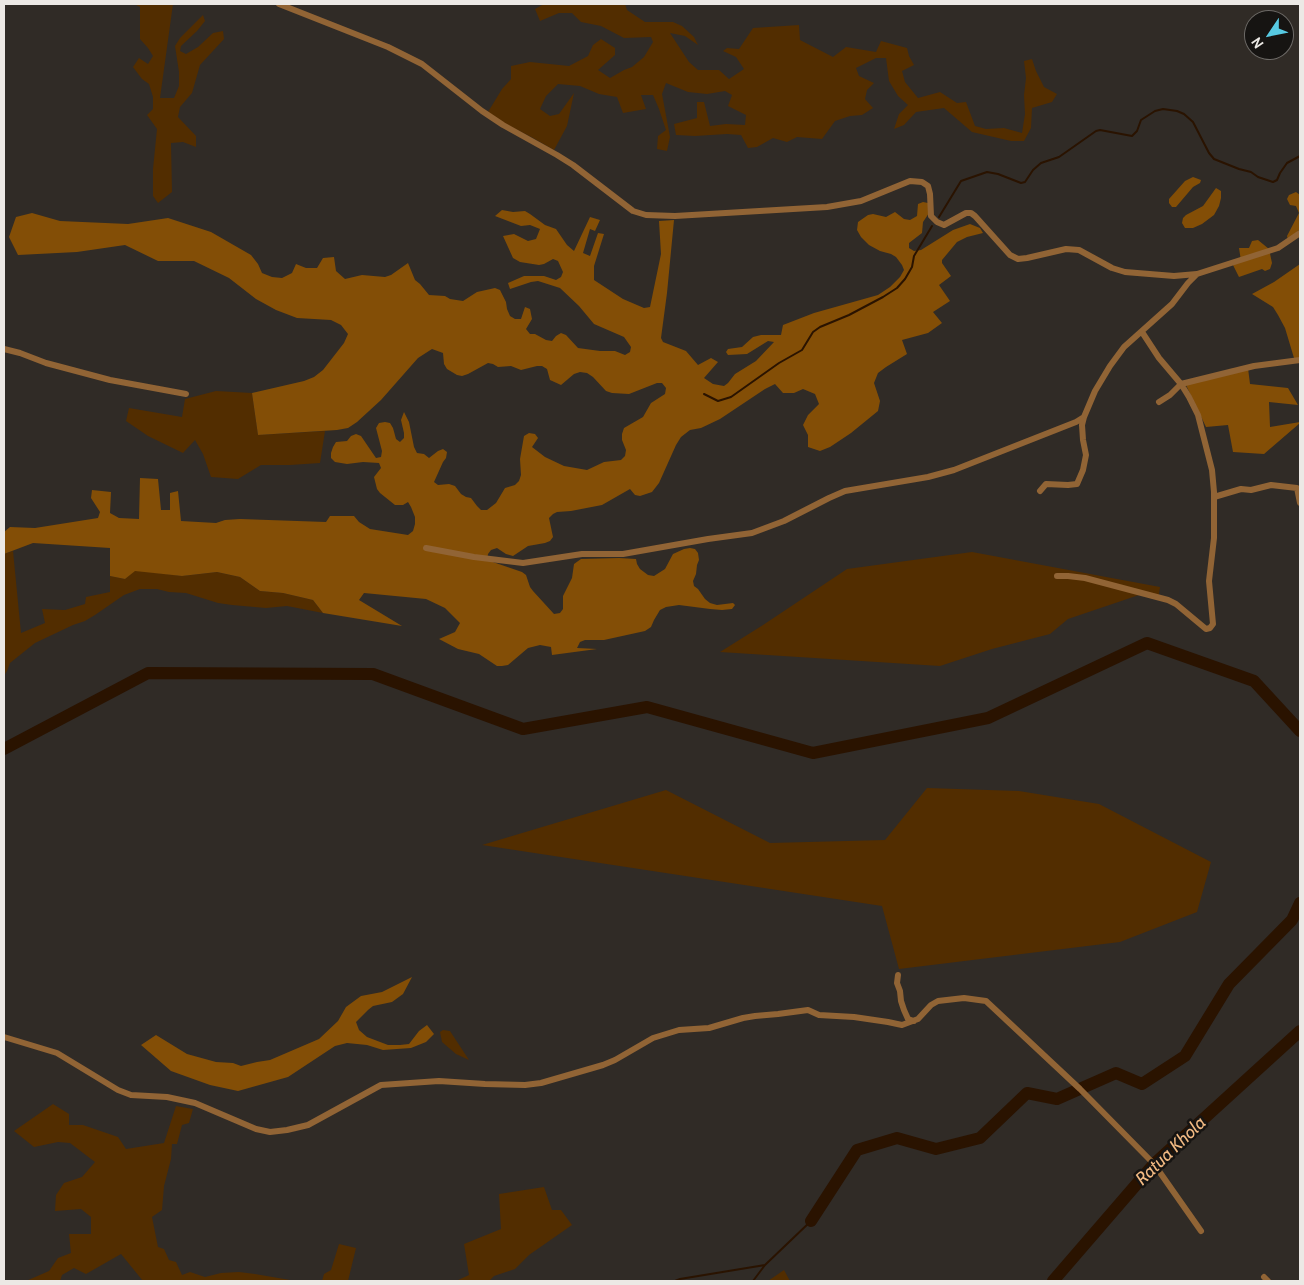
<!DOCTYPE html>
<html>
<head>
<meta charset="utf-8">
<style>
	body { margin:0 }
	#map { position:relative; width:1304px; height:1285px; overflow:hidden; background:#302b26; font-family:Cabin,sans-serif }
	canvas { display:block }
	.frame { position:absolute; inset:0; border:5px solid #ece9e5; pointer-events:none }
	.north { position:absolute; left:1244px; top:10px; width:50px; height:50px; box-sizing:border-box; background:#161412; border:1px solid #6c6966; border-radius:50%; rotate:236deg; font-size:14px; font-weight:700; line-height:20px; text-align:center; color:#ece9e5 }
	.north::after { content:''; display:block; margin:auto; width:18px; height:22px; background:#57c9e2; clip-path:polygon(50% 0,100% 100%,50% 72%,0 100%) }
</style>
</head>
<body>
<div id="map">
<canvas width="1304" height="1285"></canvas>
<div class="frame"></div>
<div class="north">N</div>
</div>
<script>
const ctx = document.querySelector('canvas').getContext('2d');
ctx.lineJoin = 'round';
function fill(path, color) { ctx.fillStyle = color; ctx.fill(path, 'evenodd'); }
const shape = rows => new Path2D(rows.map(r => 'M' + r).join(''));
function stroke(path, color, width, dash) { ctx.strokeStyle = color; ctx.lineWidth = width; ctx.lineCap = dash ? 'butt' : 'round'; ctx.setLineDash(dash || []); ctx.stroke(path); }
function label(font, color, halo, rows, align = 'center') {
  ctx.font = font + ' Cabin,sans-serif'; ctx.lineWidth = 5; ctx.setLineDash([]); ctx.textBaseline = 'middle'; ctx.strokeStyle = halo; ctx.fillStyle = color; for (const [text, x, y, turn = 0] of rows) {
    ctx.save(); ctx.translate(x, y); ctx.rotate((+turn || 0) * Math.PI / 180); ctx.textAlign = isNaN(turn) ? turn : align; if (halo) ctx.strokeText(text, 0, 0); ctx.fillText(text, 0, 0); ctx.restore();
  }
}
fill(shape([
	[134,4,173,4,160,98,174,98,179,86,179,72,175,46,180,38,203,15,205,21,197,31,181,46,180,51,186,54,198,47,213,33,223,31,224,39,200,65,192,93,180,107,178,117,196,136,196,147,183,142,171,143,172,192,158,203,153,196,153,169,157,129,147,115,153,109,153,97,149,84,142,79,133,67,139,58,148,64,153,56,148,48,140,39,140,7],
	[544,4,625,4,627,10,645,22,673,22,682,26,694,37,698,45,685,36,670,33,689,62,698,70,719,70,729,79,744,69,736,57,723,51,727,48,739,49,753,28,799,25,800,40,833,57,846,47,876,52,881,41,907,48,909,56,914,65,902,71,905,82,918,98,940,92,957,103,966,102,975,126,986,129,1004,128,1022,133,1025,114,1024,95,1026,78,1024,61,1032,59,1036,71,1044,87,1057,94,1052,102,1032,108,1031,128,1024,141,1011,141,972,132,944,108,916,112,904,125,894,129,899,114,908,105,898,96,889,81,886,58,876,58,856,68,859,76,874,83,867,90,865,99,873,108,862,115,850,116,835,121,822,139,797,137,787,142,773,138,757,147,748,148,741,135,727,134,695,136,676,135,674,124,697,118,697,102,704,102,710,126,726,124,745,125,746,115,728,106,732,95,725,91,707,94,688,92,666,83,662,94,670,137,667,151,657,149,658,136,666,130,659,109,653,95,641,95,646,109,623,113,617,97,599,94,580,86,558,84,546,96,540,109,550,116,559,114,574,93,567,126,554,150,533,138,502,122,488,112,502,89,511,79,511,66,530,62,569,66,588,56,593,45,601,39,615,48,615,55,598,70,610,78,624,70,632,67,644,57,653,42,651,37,624,38,601,26,581,22,572,13,559,13,540,21,535,9],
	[216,391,252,393,258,435,325,431,320,463,290,465,261,465,238,479,211,477,203,454,195,440,183,453,148,436,126,421,129,408,182,417,185,399],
	[13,551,21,633,45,623,42,609,65,610,85,604,86,597,110,592,110,576,125,579,135,570,182,576,217,572,240,577,260,591,283,593,313,600,323,613,287,606,266,608,232,605,218,603,186,593,169,592,157,589,140,589,124,595,95,615,85,621,73,625,35,643,10,663,7,671,4,676,4,554],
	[972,552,1160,587,1158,600,1139,595,1068,619,1050,634,992,649,940,666,720,652,763,625,847,569],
	[927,788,1019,791,1099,804,1211,862,1197,912,1120,942,899,969,882,906,482,845,666,790,770,843,885,840],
	[443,1030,450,1031,469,1060,456,1054,442,1042,440,1032],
	[53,1104,69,1114,69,1125,83,1125,118,1137,126,1149,164,1143,176,1106,193,1109,189,1123,182,1125,177,1144,172,1144,171,1159,164,1186,162,1210,152,1217,158,1247,164,1249,169,1260,176,1262,182,1275,190,1272,205,1277,221,1273,239,1272,255,1274,290,1280,290,1281,143,1281,121,1254,86,1274,74,1268,62,1275,60,1281,26,1281,49,1271,58,1258,71,1253,69,1234,91,1234,91,1217,81,1209,55,1211,56,1195,64,1183,82,1177,95,1162,70,1143,58,1142,34,1147,14,1131],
	[544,1187,552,1210,561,1210,572,1225,529,1255,515,1269,494,1276,489,1281,456,1281,469,1275,464,1244,501,1229,499,1194],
	[339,1244,356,1248,348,1281,322,1281,324,1274,331,1270],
	[784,1270,790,1281,768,1281]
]), '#522d00');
fill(shape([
	[1193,177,1201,180,1200,183,1193,187,1176,207,1172,207,1169,203,1169,199,1185,181],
	[1216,188,1221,191,1221,198,1219,206,1214,215,1202,224,1193,228,1185,228,1182,223,1183,218,1186,215,1203,206],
	[1296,192,1300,195,1300,229,1288,240,1287,236,1299,213,1296,206,1290,205,1287,199,1289,195],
	[923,202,928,203,929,213,923,222,922,233,909,243,909,248,914,251,921,250,953,230,970,224,980,228,983,233,967,237,957,242,942,260,942,263,951,276,939,285,950,301,933,312,942,323,928,333,902,340,907,354,886,367,878,373,874,383,880,401,878,411,851,433,830,447,820,451,808,447,808,435,803,425,808,415,819,404,815,394,803,389,794,393,783,393,775,384,765,389,720,419,701,428,690,430,681,437,676,445,659,483,652,492,640,496,635,495,630,489,602,505,571,511,557,512,553,514,549,518,553,537,550,541,545,543,528,546,513,556,506,554,497,548,491,550,488,554,487,560,522,572,526,575,530,587,533,591,554,614,560,613,563,609,563,596,572,578,574,564,581,559,619,558,636,559,637,564,640,569,648,575,654,576,665,569,673,554,684,549,690,548,695,549,698,553,699,560,697,565,696,574,693,581,694,586,698,589,705,599,710,603,717,605,733,603,735,605,732,609,722,610,710,609,679,605,666,607,660,610,654,620,651,627,645,631,604,640,585,640,580,642,577,648,597,649,552,655,551,647,540,645,528,648,508,665,502,666,497,666,479,654,458,649,439,639,455,632,460,623,445,608,426,599,364,593,359,600,402,626,323,613,313,600,283,593,260,591,240,577,217,572,182,576,135,571,125,579,110,576,110,548,33,543,4,554,4,532,10,527,35,528,98,518,100,512,91,498,92,490,111,492,110,513,119,518,139,519,140,478,158,479,161,510,170,510,170,493,178,491,181,521,216,523,225,520,240,519,326,522,330,516,354,516,359,522,370,529,408,535,413,531,415,524,415,517,411,507,408,502,403,505,395,505,380,493,377,489,374,477,381,468,379,463,363,462,347,464,335,462,331,458,331,453,333,447,336,442,347,441,351,436,356,434,361,436,376,458,381,457,382,451,376,428,379,423,385,422,390,423,393,428,396,439,400,442,404,438,404,433,401,420,404,412,409,422,414,447,417,453,424,454,429,458,438,451,443,449,447,452,446,458,443,462,434,482,438,485,449,484,455,486,461,494,466,497,471,498,477,506,481,510,487,510,496,503,505,488,515,485,519,481,521,475,520,459,524,436,529,433,535,434,538,438,532,447,545,457,564,466,587,470,604,462,621,460,625,456,626,450,622,440,622,434,624,428,643,417,651,403,665,394,666,388,662,383,657,383,629,394,612,393,606,391,593,377,587,373,580,372,574,374,561,385,550,380,547,369,542,366,537,366,521,370,511,366,498,367,493,364,488,363,468,374,462,376,457,375,447,369,444,364,443,353,432,349,418,358,381,400,357,422,348,428,337,430,258,435,252,393,304,381,314,377,323,370,344,343,348,334,341,325,331,320,297,318,276,310,256,299,229,278,194,261,158,261,125,245,77,252,18,255,9,237,16,217,32,213,60,221,128,224,168,218,211,232,251,255,258,264,262,273,272,277,282,278,292,273,296,264,306,268,317,268,323,258,334,257,336,271,345,279,362,275,385,277,391,275,408,263,415,280,420,284,429,295,445,296,450,299,463,301,477,292,495,288,500,290,506,302,507,309,510,316,515,319,521,319,525,307,530,309,532,319,526,329,530,334,535,334,546,340,552,341,556,336,561,333,566,335,578,348,600,351,615,351,625,355,630,352,631,347,624,337,594,324,579,306,560,288,538,281,531,282,510,289,508,283,524,276,544,276,556,280,561,277,563,272,558,261,553,259,544,264,539,265,520,262,513,258,503,236,514,234,528,241,536,239,540,229,530,225,521,226,495,216,502,210,513,212,525,211,530,214,545,225,556,229,567,245,574,251,590,217,600,220,595,231,590,229,583,253,590,256,598,233,604,234,594,266,594,280,623,299,644,308,650,307,661,254,659,221,674,220,667,293,661,338,663,342,686,351,698,365,711,358,718,362,704,378,713,384,724,386,728,383,735,374,756,361,774,342,768,341,747,354,728,355,726,352,728,349,742,347,753,337,761,335,781,335,783,325,814,313,878,295,890,287,900,277,904,270,902,265,896,257,891,254,880,251,869,245,861,237,857,230,858,222,868,215,873,214,886,217,895,212,904,219,910,220,917,216,918,204],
	[1258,240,1269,249,1272,263,1270,269,1265,271,1262,269,1239,277,1233,265,1241,261,1239,248,1249,248,1252,241],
	[1300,264,1300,358,1294,358,1285,328,1278,315,1273,307,1252,294,1274,282],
	[1248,368,1250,384,1288,388,1298,405,1269,402,1270,427,1300,422,1300,423,1264,454,1233,452,1228,425,1206,427,1186,385],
	[412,977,403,994,392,1002,373,1006,368,1010,356,1022,359,1030,367,1037,388,1045,400,1045,409,1044,419,1031,427,1025,434,1034,426,1042,411,1048,383,1050,367,1045,347,1043,335,1046,288,1077,238,1091,210,1085,171,1071,141,1045,156,1035,187,1054,216,1062,233,1063,241,1066,257,1062,270,1060,319,1039,338,1021,346,1007,361,996,382,992]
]), '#834e06');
stroke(shape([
	[939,217,961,181,987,172,998,174,1021,183,1025,182,1033,170,1041,163,1059,157,1096,131,1100,130,1132,136,1137,131,1141,120,1155,111,1163,109,1177,111,1184,114,1193,122,1209,153,1214,159,1239,169,1251,172,1258,177,1273,182,1277,180,1280,173,1287,163,1300,156],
	[704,394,718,401,731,397,779,363,802,350,813,332,820,327,849,315,883,297,897,288,905,279,912,267,914,256,932,226],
	[675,1281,680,1279,765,1265,811,1221],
	[753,1281,765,1265]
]), '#2a1300', 2);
stroke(shape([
	[4,749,148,673,373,674,523,729,647,707,813,753,988,718,1147,643,1254,681,1300,731],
	[811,1221,857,1150,897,1138,936,1149,980,1138,1027,1093,1057,1099,1116,1073,1142,1084,1185,1056,1229,984,1292,920,1300,903],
	[1053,1281,1154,1164,1300,1031]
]), '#2a1300', 12);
stroke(shape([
	[279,4,388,47,422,64,482,111,503,125,557,155,573,165,633,211,646,215,675,216,827,207,861,201,910,181,922,182,928,186,930,194,931,216,937,222,944,225,966,213,971,213,975,216,1010,255,1018,259,1027,258,1066,249,1079,250,1112,268,1125,272,1174,276,1197,274],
	[4,349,20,353,46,363,110,380,186,394],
	[1159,402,1170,395,1181,384,1254,366,1300,360],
	[1040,491,1046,484,1068,485,1077,484,1083,470,1086,455,1083,440,1082,425,1084,417,1095,391,1110,366,1124,347,1172,304,1188,283,1197,274,1278,248,1300,233],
	[1214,497,1241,489,1251,490,1271,485,1297,488,1300,503],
	[426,548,474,557,523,563,582,554,623,554,708,539,752,533,784,521,829,498,845,491,928,477,954,470,1076,422,1084,417],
	[1057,576,1068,576,1085,578,1168,600,1176,604,1206,629,1210,628,1213,624,1209,581,1214,538,1214,492,1212,470,1198,415,1189,397,1181,384,1159,358,1142,332],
	[898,975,897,983,900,991,901,1001,904,1010,908,1019,914,1021],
	[4,1037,57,1053,118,1090,131,1095,167,1097,195,1103,256,1129,270,1132,287,1130,308,1125,381,1085,439,1081,485,1084,525,1085,541,1083,603,1065,615,1060,653,1038,679,1030,709,1028,743,1018,755,1016,778,1014,808,1010,819,1015,854,1017,888,1022,902,1025,918,1019,931,1005,938,1001,964,998,986,1001,1080,1089,1154,1164,1201,1231],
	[1264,1277,1268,1281]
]), '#916435', 6);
label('italic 18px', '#f2ba83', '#161412', [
	["Ratua Khola",1171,1151,-44]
]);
</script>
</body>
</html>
